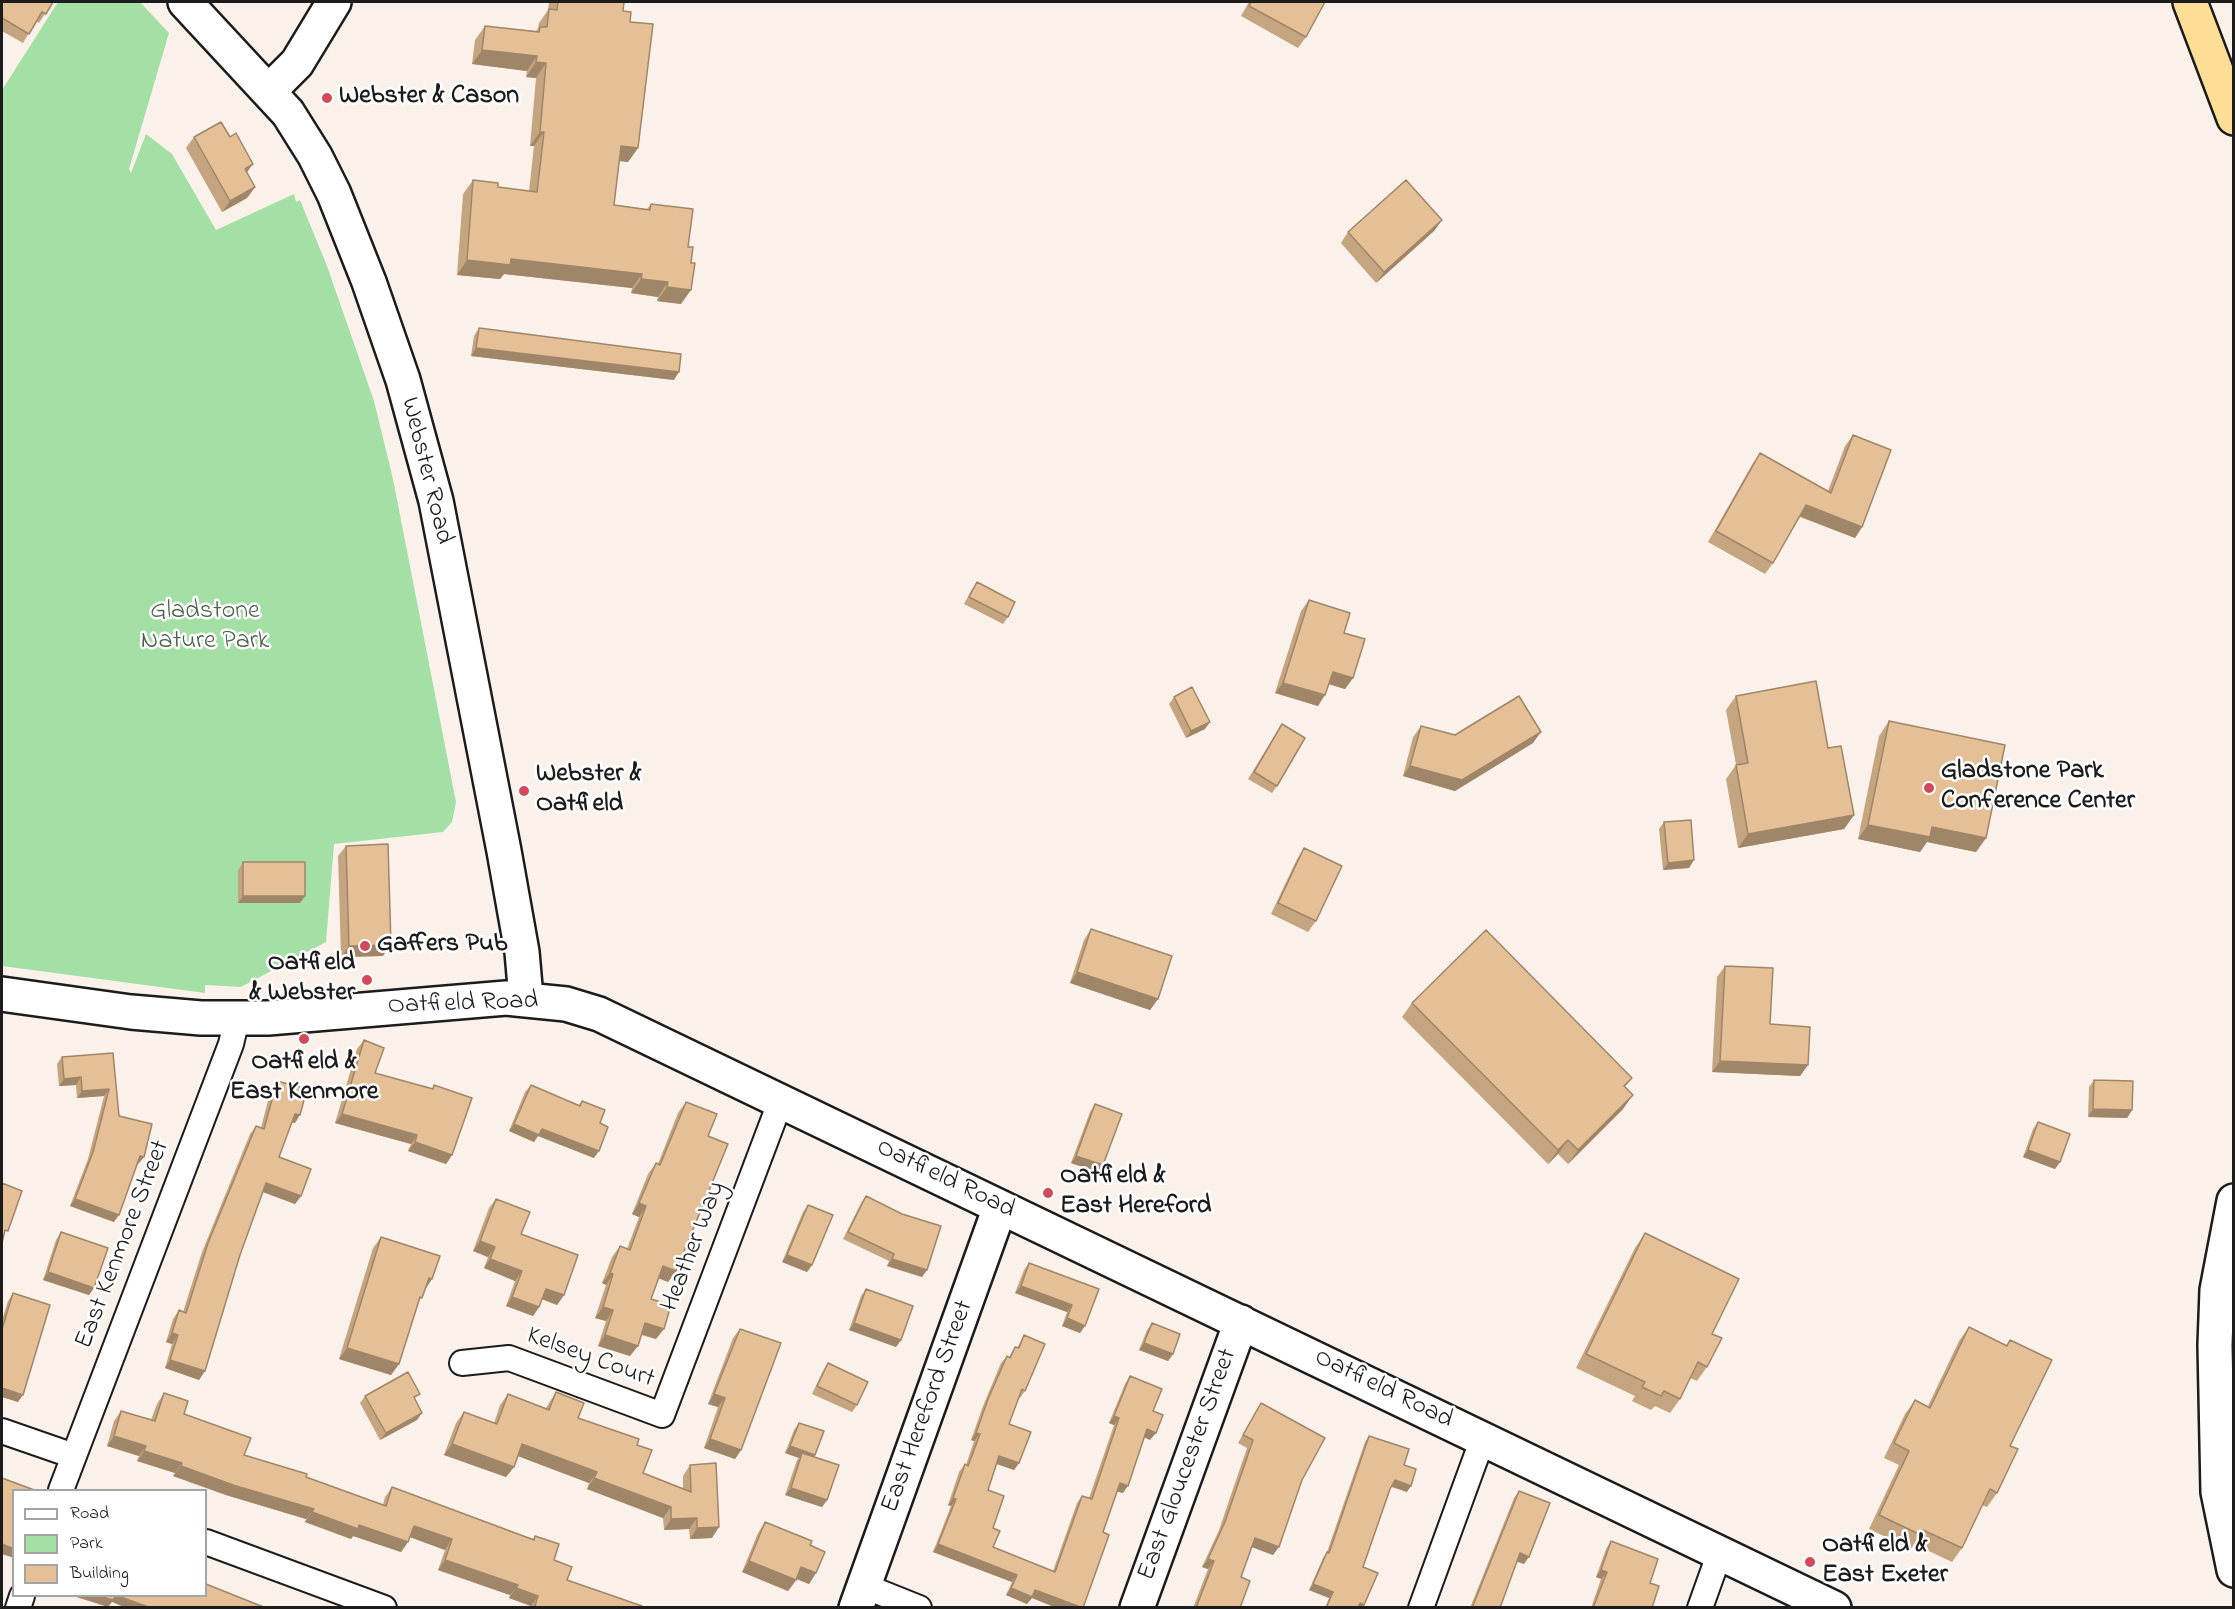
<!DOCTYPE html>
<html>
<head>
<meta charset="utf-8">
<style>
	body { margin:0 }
	#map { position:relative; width:2235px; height:1609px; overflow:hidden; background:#faf2ea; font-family:"Indie Flower",sans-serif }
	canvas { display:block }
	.frame { position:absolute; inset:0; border:3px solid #1c1c1c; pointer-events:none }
	.legend { position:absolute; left:12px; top:1489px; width:195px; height:108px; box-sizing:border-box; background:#fff; border:2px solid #a4a4a4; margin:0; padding:8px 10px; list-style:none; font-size:18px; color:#1c1c1c }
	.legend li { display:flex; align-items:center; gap:12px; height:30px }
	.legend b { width:30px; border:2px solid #a4a4a4 }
</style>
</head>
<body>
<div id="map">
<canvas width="2235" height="1609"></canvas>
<div class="frame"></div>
<ul class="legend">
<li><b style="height:8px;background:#fff"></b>Road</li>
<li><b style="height:16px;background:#a4e0a6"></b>Park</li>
<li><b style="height:16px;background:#e5bf95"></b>Building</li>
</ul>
</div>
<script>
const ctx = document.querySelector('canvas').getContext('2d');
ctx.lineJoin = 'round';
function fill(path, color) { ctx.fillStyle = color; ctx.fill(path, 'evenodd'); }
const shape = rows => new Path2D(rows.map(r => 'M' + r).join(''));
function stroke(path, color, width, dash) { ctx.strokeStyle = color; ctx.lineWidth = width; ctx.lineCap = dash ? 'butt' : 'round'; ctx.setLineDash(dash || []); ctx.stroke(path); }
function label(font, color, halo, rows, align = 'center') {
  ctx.font = font + ' "Indie Flower",sans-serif'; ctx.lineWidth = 5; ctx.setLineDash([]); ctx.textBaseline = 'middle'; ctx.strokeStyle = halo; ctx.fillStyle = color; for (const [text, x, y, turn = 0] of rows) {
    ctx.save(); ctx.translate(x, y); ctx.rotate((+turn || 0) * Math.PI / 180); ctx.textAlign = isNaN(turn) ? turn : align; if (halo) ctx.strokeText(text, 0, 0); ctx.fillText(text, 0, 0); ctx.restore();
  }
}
fill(shape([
	[58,2,140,2,169,33,129,169,131,173,146,134,172,154,216,230,294,194,296,202,300,200,327,266,374,401,393,479,456,802,452,822,443,832,334,844,326,942,241,987,205,985,205,993,2,966,2,90]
]), '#a4e0a6');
const street = shape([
	[462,1363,509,1358,662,1415,781,1100],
	[2,1431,74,1456],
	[61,1490,231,1044,237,1019],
	[206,1542,384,1608],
	[864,1586,919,1608],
	[18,1608,22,1596],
	[1421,1608,1483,1438],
	[1700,1608,1720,1552]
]);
const secondary = shape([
	[185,2,288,113,315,156,334,194,369,282,403,380,436,501,504,851,522,952,526,998],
	[269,91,297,63,334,2],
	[2,994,131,1012,201,1018,268,1018,506,998,566,1004,599,1014,1834,1608],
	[2234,1201,2217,1290,2215,1345,2218,1492,2234,1570],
	[856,1608,1000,1207],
	[1137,1608,1241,1322]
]);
const highway = shape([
	[2190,2,2234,118]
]);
stroke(street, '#1c1c1c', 28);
stroke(secondary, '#1c1c1c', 38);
stroke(highway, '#1c1c1c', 38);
stroke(street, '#fff', 24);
stroke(secondary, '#fff', 33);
stroke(highway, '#fedd96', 33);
fill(shape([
	[2,2,53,2,39,23,36,21,23,43,2,31],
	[549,2,624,2,623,11,630,22,638,148,628,162,619,161,614,205,647,209,651,204,681,304,657,301,658,297,631,293,632,288,504,274,500,279,457,275,463,194,473,180,498,187,529,191,534,146,530,146,536,78,526,77,527,71,472,64,475,40,485,26,536,31,538,28,539,23,548,10],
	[1249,2,1325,2,1306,37,1298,48,1241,16],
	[194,137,247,173,255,187,247,198,222,212,186,148],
	[1442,220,1434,231,1376,283,1341,243,1348,232],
	[479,328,674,380,471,356,474,336],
	[1853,435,1862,527,1855,538,1800,517,1773,563,1765,574,1708,542,1753,463,1760,453,1828,491,1845,446],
	[977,582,1008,617,1003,624,964,604,972,589],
	[1309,600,1344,633,1353,678,1345,689,1329,684,1318,706,1275,693,1301,611],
	[1736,696,1828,748,1854,815,1844,829,1738,848,1726,779,1736,765,1726,710],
	[1174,697,1205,729,1186,738,1169,704],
	[1889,721,1986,838,1976,852,1927,842,1920,852,1858,839,1879,736],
	[1282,724,1277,786,1272,793,1248,779],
	[1421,726,1455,735,1533,743,1455,791,1403,776,1413,737],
	[1664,822,1689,868,1663,870,1659,829],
	[346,846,383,956,341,957,338,856],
	[1304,848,1316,921,1308,932,1271,914,1297,859],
	[243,862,300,903,238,903,238,870],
	[1091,929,1158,999,1150,1010,1070,983,1084,940],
	[1725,966,1770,1024,1808,1065,1800,1076,1712,1072,1717,977],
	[1412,1003,1632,1078,1625,1087,1623,1109,1568,1164,1558,1154,1548,1164,1402,1017],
	[364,1040,375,1073,432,1089,434,1085,452,1155,446,1164,408,1151,411,1144,335,1123,357,1049],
	[113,1053,119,1116,144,1157,138,1164,137,1164,114,1222,70,1206,88,1159,104,1096,77,1098,76,1085,59,1086,57,1064,62,1057],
	[2094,1080,2132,1110,2127,1118,2088,1117,2089,1087],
	[277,1081,295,1123,292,1122,279,1157,301,1196,295,1204,263,1192,240,1255,205,1371,199,1380,165,1368,172,1344,166,1342,173,1319,179,1310,183,1312,202,1252,250,1134,256,1126,261,1128,271,1089],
	[531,1085,579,1105,582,1101,600,1123,594,1158,538,1136,534,1142,509,1131,525,1092],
	[686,1102,708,1136,676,1271,668,1282,659,1278,651,1299,656,1339,641,1335,630,1356,598,1346,606,1321,595,1318,606,1285,602,1283,612,1257,620,1246,627,1249,639,1217,632,1214,648,1174,656,1163,658,1164,678,1113],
	[1095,1104,1098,1172,1071,1163,1090,1112],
	[2038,1122,2060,1162,2055,1169,2023,1157,2033,1129],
	[866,1196,922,1277,887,1266,889,1261,843,1239,861,1203],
	[496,1199,521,1234,564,1295,557,1305,542,1299,539,1307,533,1316,506,1306,515,1281,484,1268,488,1257,473,1251,489,1208],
	[808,1205,812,1265,807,1272,782,1262,803,1212],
	[61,1232,89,1295,43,1280,56,1240],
	[1645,1233,1712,1334,1707,1367,1697,1381,1690,1378,1680,1399,1670,1413,1655,1406,1651,1410,1632,1401,1635,1396,1576,1368,1635,1248],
	[381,1237,425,1290,417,1305,399,1364,391,1375,339,1359,373,1248],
	[1029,1263,1099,1289,1080,1333,1062,1326,1067,1312,1015,1293,1024,1270],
	[866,1289,901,1340,896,1347,849,1330,861,1296],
	[13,1293,18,1402,2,1397,2,1320,8,1301],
	[1152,1323,1173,1354,1168,1361,1139,1350,1147,1330],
	[1969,1327,2006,1345,2010,1340,2010,1446,1997,1493,1987,1507,1982,1505,1962,1548,1952,1562,1914,1544,1911,1549,1869,1529,1899,1465,1884,1458,1905,1414,1915,1400,1928,1406,1959,1341],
	[740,1329,741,1450,735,1459,704,1448,718,1407,708,1404,733,1338],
	[1024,1335,1025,1391,1020,1398,1019,1398,1009,1424,1019,1463,1014,1470,997,1464,988,1490,993,1528,993,1547,1053,1571,1077,1503,1082,1496,1089,1498,1114,1425,1109,1423,1125,1384,1130,1376,1153,1411,1150,1440,1144,1437,1123,1493,1117,1491,1103,1532,1083,1608,1057,1608,1032,1598,1027,1604,1006,1595,1012,1582,933,1552,951,1506,948,1505,959,1472,965,1464,966,1465,974,1441,971,1440,983,1406,1001,1363,1007,1356,1009,1357,1015,1347,1017,1348],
	[828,1363,857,1405,852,1412,812,1394,823,1371],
	[556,1392,578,1418,637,1445,643,1473,683,1488,683,1476,690,1465,712,1538,690,1539,689,1529,664,1530,663,1518,587,1489,589,1483,518,1456,514,1467,506,1477,444,1455,456,1423,464,1412,494,1423,500,1405,508,1394,546,1408,549,1403],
	[164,1393,184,1414,244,1455,383,1505,385,1497,392,1487,533,1539,535,1536,554,1560,567,1580,641,1608,531,1608,531,1606,509,1598,510,1595,438,1570,445,1550,410,1537,408,1542,401,1552,353,1536,351,1539,305,1522,306,1519,226,1495,173,1476,175,1473,137,1461,139,1456,107,1446,114,1421,121,1411,151,1420,157,1404],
	[365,1396,415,1401,417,1420,380,1440,360,1403],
	[1261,1403,1302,1480,1273,1555,1252,1547,1241,1577,1240,1608,1193,1608,1208,1569,1202,1567,1219,1530,1247,1448,1238,1443,1256,1411],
	[799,1423,813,1457,827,1500,822,1507,785,1495,797,1460,799,1458,785,1453,794,1430],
	[1369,1436,1404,1465,1407,1492,1391,1487,1363,1567,1364,1605,1363,1608,1325,1608,1329,1598,1309,1590,1323,1558,1327,1552,1365,1442],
	[1519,1491,1524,1564,1517,1561,1500,1608,1470,1608,1514,1498],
	[765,1522,810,1545,816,1573,809,1584,797,1579,788,1591,742,1572,758,1533],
	[1611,1541,1650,1583,1652,1608,1591,1608,1601,1579,1596,1577,1606,1549]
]), '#c5a480');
fill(shape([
	[482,50,537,56,527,71,472,64],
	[536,62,546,63,536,78,526,77],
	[540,132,544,132,534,146,530,146],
	[621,146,638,148,628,162,611,160],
	[253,164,245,175,245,169],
	[255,187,247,198,222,212,230,201],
	[1442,220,1434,231,1376,283,1384,272],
	[511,259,642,274,632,288,504,274,500,279,457,275,467,260],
	[641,279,668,282,658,297,631,293],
	[667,287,691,290,681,304,657,301],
	[476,348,679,372,674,380,471,356],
	[1806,505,1862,527,1855,538,1799,516],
	[1333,672,1353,678,1345,689,1325,683],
	[1283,683,1325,695,1318,706,1275,693],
	[1210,722,1205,729,1186,738,1191,731],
	[1541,732,1533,743,1455,791,1403,776,1410,766],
	[1854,815,1844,829,1738,848,1748,834],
	[1868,825,1932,827,1986,838,1976,852,1927,842,1920,852,1858,839],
	[1694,860,1689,868,1663,870,1668,863],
	[243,896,305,896,300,903,238,903],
	[391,945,383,956,341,957,349,946],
	[1077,972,1158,999,1150,1010,1070,983],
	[1720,1061,1808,1065,1800,1076,1712,1072],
	[81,1077,76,1085,59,1086,64,1079],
	[109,1089,104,1096,77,1098,82,1091],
	[1633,1095,1623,1109,1568,1164,1578,1150],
	[2093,1109,2132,1110,2127,1118,2088,1117],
	[295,1114,300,1115,295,1123,289,1122],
	[342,1114,417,1135,411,1144,335,1123],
	[514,1124,542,1129,599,1151,594,1158,538,1136,534,1142,509,1131],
	[1568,1140,1558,1154,1548,1164,1558,1150],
	[415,1142,452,1155,446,1164,408,1151],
	[2028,1150,2060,1162,2055,1169,2023,1157],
	[140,1156,144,1157,138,1164,135,1163],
	[1076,1156,1103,1165,1098,1172,1071,1163],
	[266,1183,301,1196,295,1204,260,1191],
	[75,1199,119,1215,114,1222,70,1206],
	[639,1203,646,1206,639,1217,632,1214],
	[480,1241,495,1247,488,1257,473,1251],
	[787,1255,812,1265,807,1272,782,1262],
	[490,1259,522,1271,515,1281,484,1268],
	[892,1259,927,1270,922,1277,887,1266],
	[663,1266,676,1271,668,1282,655,1277],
	[48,1272,94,1288,89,1295,43,1280],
	[610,1273,613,1274,606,1285,602,1283],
	[429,1278,432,1279,425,1290],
	[1021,1286,1072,1305,1067,1312,1015,1293],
	[546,1289,564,1295,557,1305,539,1298],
	[512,1297,539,1307,533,1316,506,1306],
	[603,1307,613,1310,606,1321,595,1318],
	[1067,1318,1085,1326,1080,1333,1062,1326],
	[645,1323,664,1329,656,1339,638,1333],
	[854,1323,901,1340,896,1347,849,1330],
	[172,1333,178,1335,172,1344,166,1342],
	[605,1335,638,1346,630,1356,598,1346],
	[1144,1343,1173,1354,1168,1361,1139,1350],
	[347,1348,399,1364,391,1375,339,1359],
	[170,1360,205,1371,199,1380,165,1368],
	[2,1388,23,1395,18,1402,2,1397],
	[714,1394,725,1398,718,1407,708,1404],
	[422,1413,417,1420,380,1440,386,1433],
	[1114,1416,1119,1418,1114,1425,1109,1423],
	[1147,1429,1156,1433,1150,1440,1142,1436],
	[976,1433,980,1434,974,1441,971,1440],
	[114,1436,146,1446,139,1456,107,1446],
	[710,1439,741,1450,735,1459,704,1448],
	[452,1444,514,1467,506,1477,444,1455],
	[522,1444,597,1472,589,1483,515,1455],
	[790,1446,815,1455,810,1462,802,1453,799,1458,785,1453],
	[144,1451,182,1463,175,1473,137,1461],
	[999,1456,1019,1463,1014,1470,994,1463],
	[181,1466,314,1509,306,1519,226,1495,173,1476],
	[594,1478,671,1507,663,1518,587,1489],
	[1395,1480,1411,1486,1407,1492,1391,1486],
	[1120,1483,1128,1486,1123,1493,1115,1491],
	[791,1488,827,1500,822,1507,785,1495],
	[953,1498,956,1499,951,1506,948,1505],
	[312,1512,359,1525,408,1542,401,1552,353,1536,351,1539,305,1522],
	[697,1518,689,1529,664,1530,671,1519],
	[414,1526,452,1539,445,1550,407,1536],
	[719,1527,712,1538,690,1539,697,1528],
	[1255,1538,1279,1547,1273,1555,1249,1546],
	[2,1544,14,1549,14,1558,2,1554],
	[938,1544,1017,1575,1012,1582,933,1552],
	[1520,1553,1529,1557,1524,1564,1515,1561],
	[1208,1559,1214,1561,1208,1569,1202,1567],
	[445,1560,518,1585,510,1595,438,1570],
	[749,1561,796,1580,788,1591,742,1572],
	[801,1567,816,1573,809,1584,794,1578],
	[1601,1570,1607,1572,1601,1579,1596,1577],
	[1313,1584,1333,1592,1329,1598,1309,1590],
	[516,1588,538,1596,531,1606,509,1598],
	[1011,1588,1035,1590,1081,1608,1057,1608,1032,1598,1027,1604,1006,1595],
	[73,1596,118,1596,151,1608,126,1608,112,1602,108,1607],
	[1360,1603,1364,1605,1363,1608,1357,1608]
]), '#a08668');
const building = shape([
	[2,2,53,2,46,14,42,12,29,34,2,18,2,2],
	[558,2,624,2,623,11,631,12,630,22,653,24,638,148,621,146,614,205,650,210,651,204,693,209,688,247,693,247,691,263,695,263,691,290,667,287,668,282,641,279,642,274,511,259,510,265,467,260,473,180,498,183,498,187,537,192,544,132,540,132,546,63,536,62,537,56,482,50,485,26,539,32,540,27,547,27,549,9,557,10,558,2],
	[1251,2,1325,2,1306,37,1249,6,1251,2],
	[221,122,230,137,236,133,253,164,245,169,255,187,230,201,194,137,221,122],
	[1406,180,1442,220,1384,272,1348,232,1406,180],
	[479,328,681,354,679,372,476,348,479,328],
	[1853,435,1891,450,1862,527,1806,505,1773,563,1716,531,1760,453,1831,493,1853,435],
	[977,582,1015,602,1008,617,969,597,977,582],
	[1309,600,1350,613,1344,633,1365,639,1353,678,1333,672,1325,695,1283,683,1309,600],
	[1816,681,1828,748,1841,746,1854,815,1748,834,1736,765,1748,763,1736,696,1816,681],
	[1192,687,1210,722,1191,731,1174,697,1192,687],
	[1519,696,1541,732,1462,780,1410,766,1421,726,1455,735,1519,696],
	[1889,721,2005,745,1986,838,1932,827,1930,837,1868,825,1889,721],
	[1282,724,1305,738,1277,786,1254,772,1282,724],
	[1691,820,1694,860,1668,863,1664,822,1691,820],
	[388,844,391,945,349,946,346,846,388,844],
	[1304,848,1342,866,1316,921,1278,903,1304,848],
	[243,862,305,862,305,896,243,896,243,862],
	[1091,929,1172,956,1158,999,1077,972,1091,929],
	[1486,930,1632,1078,1624,1086,1633,1095,1578,1150,1568,1140,1558,1150,1412,1003,1486,930],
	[1725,966,1773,968,1770,1024,1810,1027,1808,1065,1720,1061,1725,966],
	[364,1040,384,1048,375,1073,433,1089,434,1085,472,1098,452,1155,415,1142,417,1135,342,1114,364,1040],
	[113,1053,119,1116,152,1124,144,1157,140,1156,119,1215,75,1199,93,1152,109,1089,82,1091,81,1077,64,1079,62,1057,113,1053],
	[2094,1080,2133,1081,2132,1110,2093,1109,2094,1080],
	[277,1081,307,1089,300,1115,295,1114,279,1157,311,1169,301,1196,266,1183,240,1255,205,1371,170,1360,178,1335,172,1333,179,1310,186,1313,208,1243,256,1126,264,1129,277,1081],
	[531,1085,580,1106,582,1101,605,1110,600,1123,608,1127,599,1151,542,1129,539,1135,514,1124,531,1085],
	[686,1102,717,1114,708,1136,728,1144,676,1271,663,1266,651,1299,671,1305,664,1329,645,1323,638,1346,605,1335,613,1310,603,1307,613,1274,610,1273,620,1246,630,1250,646,1206,639,1203,656,1163,660,1165,686,1102],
	[1095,1104,1122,1114,1103,1165,1076,1156,1095,1104],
	[2038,1122,2070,1134,2060,1162,2028,1150,2038,1122],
	[2,1183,22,1191,8,1231,5,1230,2,1243,2,1183],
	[866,1196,902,1214,941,1226,927,1270,892,1259,894,1254,848,1232,866,1196],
	[496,1199,530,1212,521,1234,578,1255,564,1295,546,1289,539,1307,512,1297,522,1271,490,1259,495,1247,480,1241,496,1199],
	[808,1205,833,1215,812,1265,787,1255,808,1205],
	[61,1232,108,1248,94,1288,48,1272,61,1232],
	[1645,1233,1739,1279,1712,1334,1722,1338,1707,1367,1698,1362,1680,1399,1664,1391,1661,1396,1642,1387,1645,1382,1586,1354,1645,1233],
	[381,1237,440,1256,432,1279,429,1278,422,1298,420,1297,399,1364,347,1348,381,1237],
	[1029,1263,1099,1289,1085,1326,1067,1318,1072,1305,1021,1286,1029,1263],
	[866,1289,913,1306,901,1340,854,1323,866,1289],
	[13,1293,50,1305,23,1395,2,1388,2,1329,13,1293],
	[1152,1323,1180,1334,1173,1354,1144,1343,1152,1323],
	[1969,1327,2007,1346,2010,1340,2052,1360,2010,1446,2018,1449,1997,1493,1990,1489,1962,1548,1923,1530,1921,1535,1879,1515,1909,1451,1894,1443,1915,1400,1930,1408,1969,1327],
	[740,1329,781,1343,741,1450,710,1439,725,1398,714,1394,740,1329],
	[1024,1335,1045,1344,1025,1391,1022,1389,1009,1424,1031,1432,1019,1463,999,1456,988,1490,1004,1496,993,1528,1000,1531,993,1547,1055,1572,1082,1496,1092,1499,1119,1418,1114,1416,1130,1376,1162,1389,1153,1411,1163,1415,1156,1433,1147,1429,1128,1486,1120,1483,1103,1532,1109,1535,1083,1608,1035,1590,1032,1597,1011,1588,1017,1575,938,1544,956,1499,953,1498,965,1464,968,1466,980,1434,976,1433,988,1399,1007,1356,1010,1358,1015,1347,1019,1348,1024,1335],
	[828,1363,868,1382,857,1405,817,1386,828,1363],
	[408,1372,420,1394,414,1397,422,1413,386,1433,365,1396,408,1372],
	[556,1392,584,1403,578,1418,639,1439,637,1445,652,1450,643,1473,691,1492,690,1465,716,1463,719,1527,697,1528,697,1518,671,1519,671,1507,594,1478,597,1472,522,1444,514,1467,452,1444,464,1412,497,1424,508,1394,549,1410,556,1392],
	[164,1393,188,1401,184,1414,251,1438,244,1455,307,1474,306,1477,386,1506,392,1487,534,1540,535,1536,559,1544,554,1560,572,1567,567,1580,642,1606,641,1608,540,1608,535,1606,538,1596,516,1588,518,1585,445,1560,452,1539,414,1526,408,1542,359,1525,358,1529,312,1512,314,1509,233,1485,181,1466,182,1463,144,1451,146,1446,114,1436,121,1411,155,1421,164,1393],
	[1261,1403,1325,1438,1302,1480,1279,1547,1255,1538,1241,1577,1250,1581,1240,1608,1196,1608,1214,1561,1208,1559,1225,1522,1253,1440,1243,1435,1261,1403],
	[799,1423,824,1431,815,1455,790,1446,799,1423],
	[1369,1436,1409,1449,1404,1465,1416,1469,1411,1486,1395,1480,1390,1489,1363,1567,1378,1573,1364,1605,1360,1603,1358,1608,1326,1608,1333,1592,1313,1584,1327,1552,1329,1553,1369,1436],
	[802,1453,839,1465,827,1500,791,1488,802,1453],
	[2,1478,37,1491,14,1491,14,1549,2,1544,2,1478],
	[1519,1491,1550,1503,1529,1557,1520,1553,1500,1608,1472,1608,1519,1491],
	[765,1522,812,1541,810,1545,825,1552,816,1573,801,1567,796,1580,749,1561,765,1522],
	[1611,1541,1658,1559,1650,1583,1659,1586,1652,1608,1593,1608,1607,1572,1601,1570,1611,1541],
	[206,1584,266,1608,151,1608,118,1596,206,1596,206,1584],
	[99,1596,115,1596,113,1600,99,1596]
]);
fill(building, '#e5bf95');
stroke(building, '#a08668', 1.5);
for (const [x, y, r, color] of [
	[327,98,6,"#d1495b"],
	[1929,788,6,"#d1495b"],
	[524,791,6,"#d1495b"],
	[365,946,6,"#d1495b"],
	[367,980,6,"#d1495b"],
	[304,1039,6,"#d1495b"],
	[1048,1193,6,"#d1495b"],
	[1810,1562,6,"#d1495b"]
]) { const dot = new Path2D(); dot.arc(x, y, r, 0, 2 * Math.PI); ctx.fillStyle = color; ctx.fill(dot); stroke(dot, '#fff', 2); }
label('bold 26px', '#1c1c1c', '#fff', [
	["Webster & Cason",339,98],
	["Gladstone Park",1941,773],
	["Conference Center",1941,803],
	["Webster &",536,776],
	["Oatfield",536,806],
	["Gaffers Pub",377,946],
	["Oatfield",355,965,"right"],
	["& Webster",355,995,"right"],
	["Oatfield &",304,1064,"center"],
	["East Kenmore",304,1094,"center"],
	["Oatfield &",1060,1178],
	["East Hereford",1060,1208],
	["Oatfield &",1822,1547],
	["East Exeter",1822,1577]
], 'left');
label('26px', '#1c1c1c', '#fff', [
	["Webster Road",425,471,76],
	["Oatfield Road",463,1005,-2],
	["Oatfield Road",945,1180,26],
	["East Kenmore Street",124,1245,-69],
	["Heather Way",695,1247,-69],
	["Kelsey Court",590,1359,20],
	["Oatfield Road",1383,1390,26],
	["East Hereford Street",929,1407,-70],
	["East Gloucester Street",1189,1465,-70]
]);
label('26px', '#4c614c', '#fff', [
	["Gladstone",205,613],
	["Nature Park",205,643]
]);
</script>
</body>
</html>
